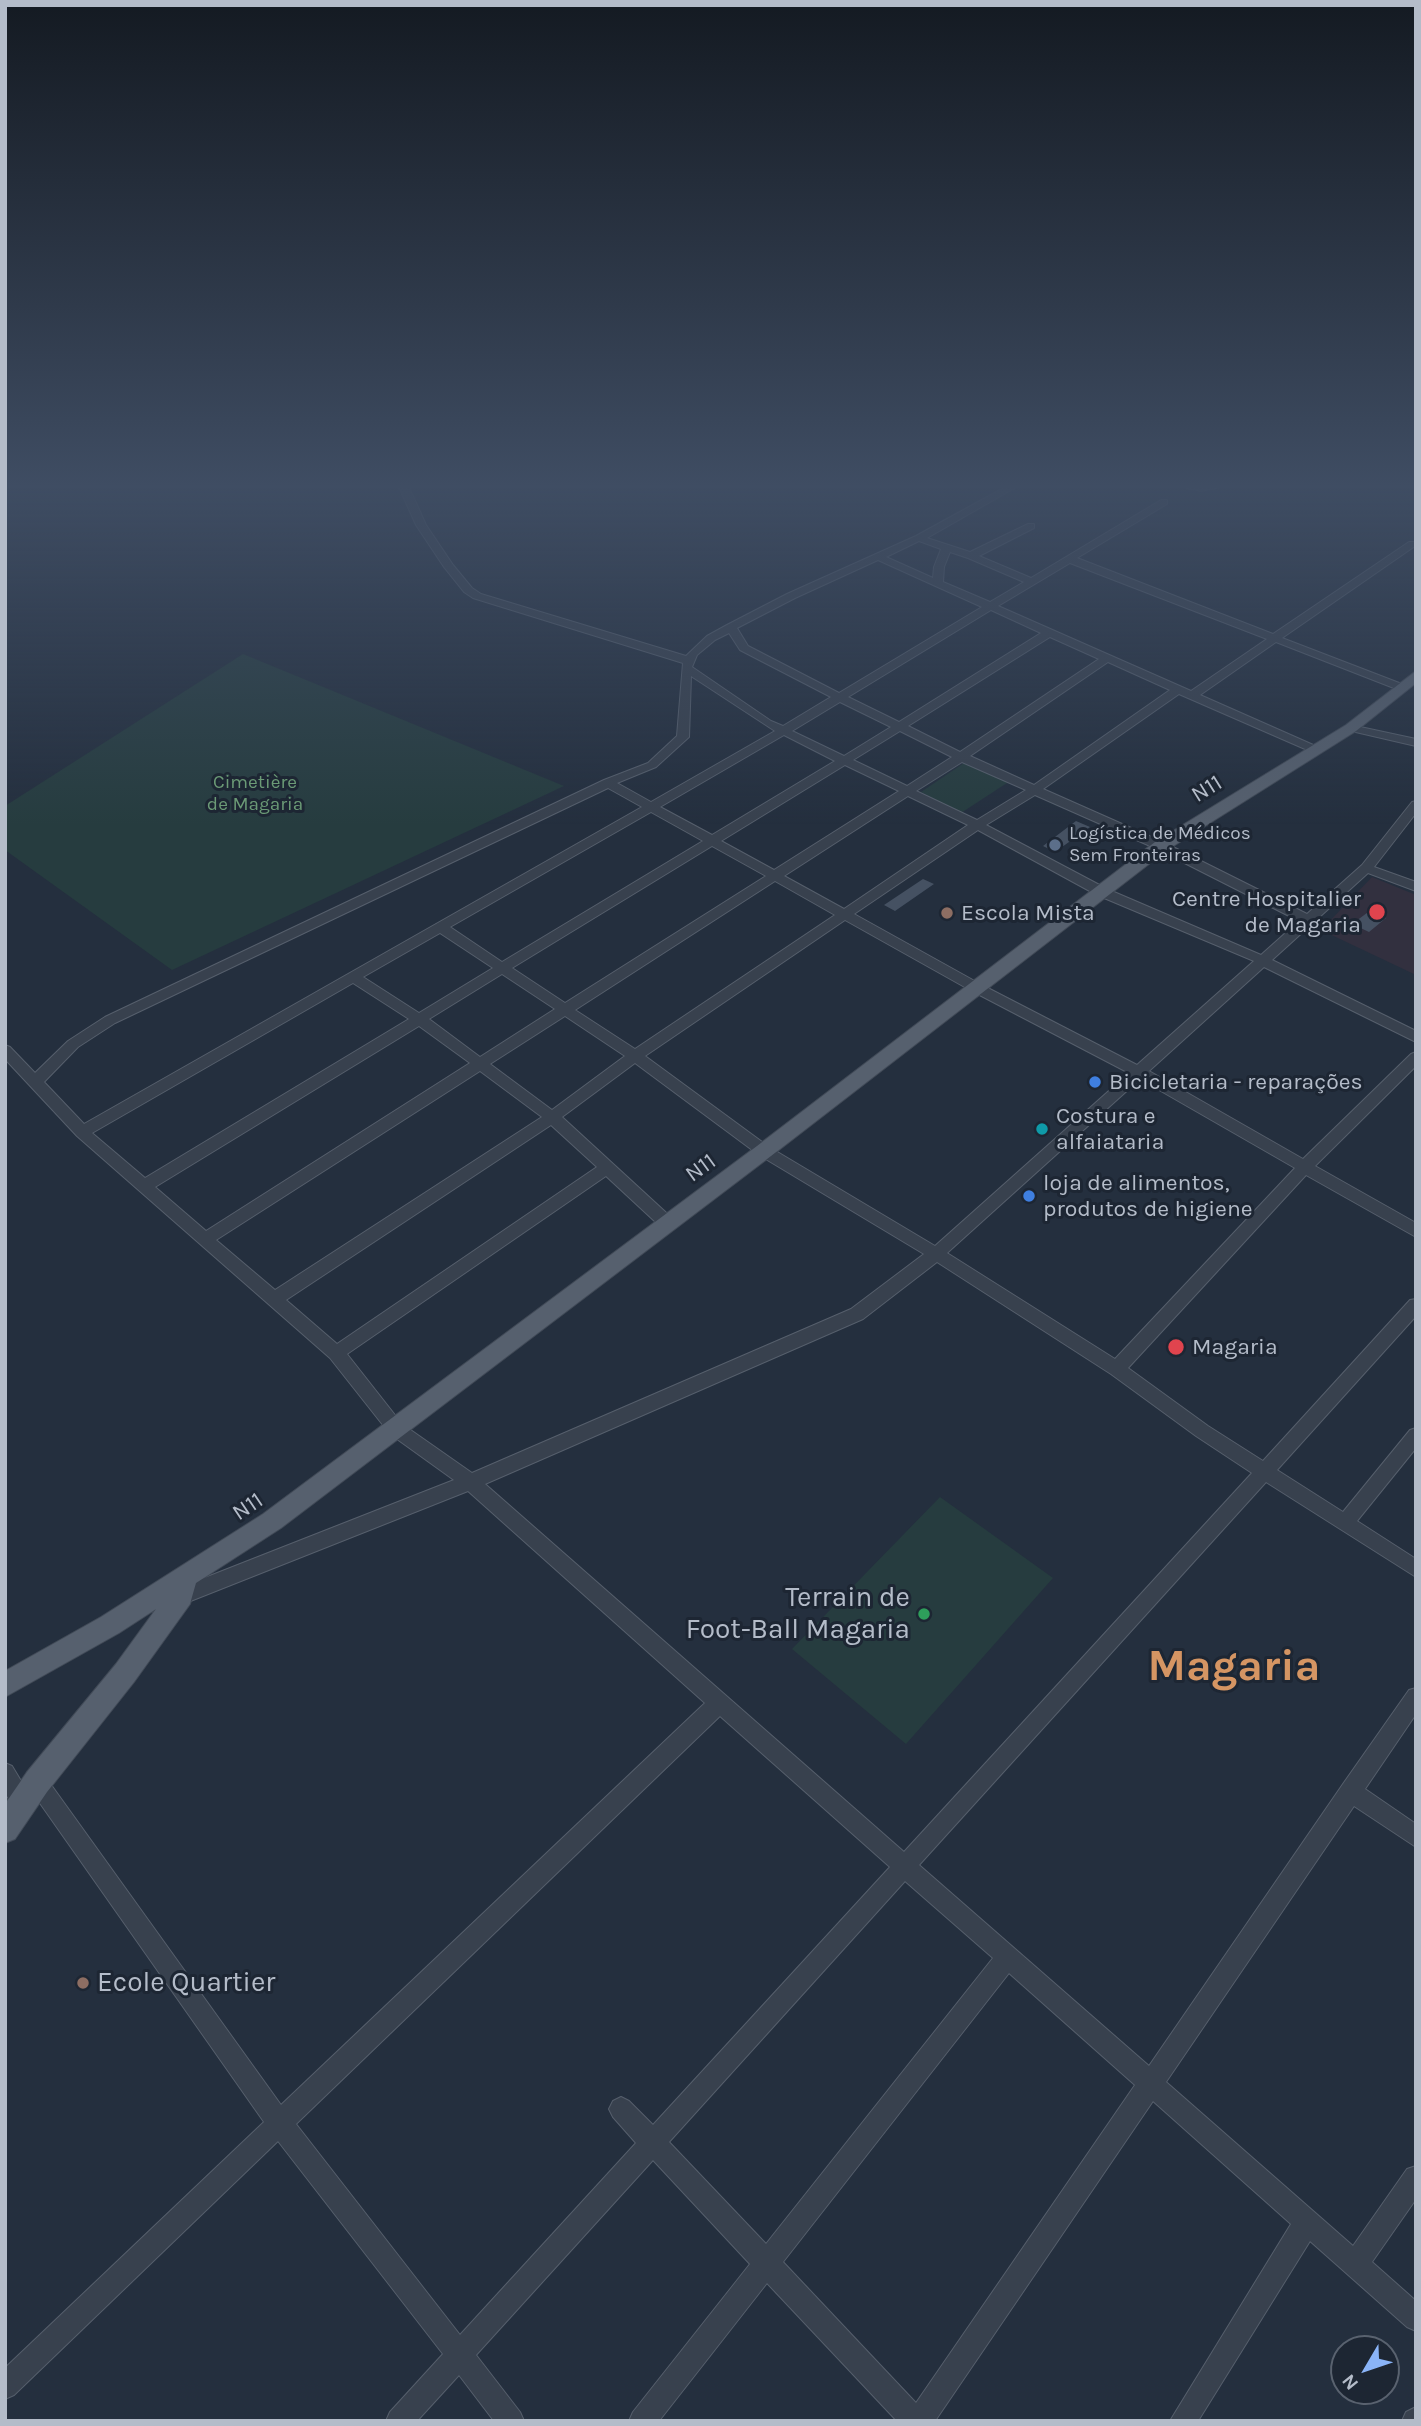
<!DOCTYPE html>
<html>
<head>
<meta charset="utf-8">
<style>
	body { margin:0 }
	#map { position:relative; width:1421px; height:2426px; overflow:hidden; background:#242f3e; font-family:Karla,sans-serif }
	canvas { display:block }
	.frame { position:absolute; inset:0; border:7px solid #b4bcc9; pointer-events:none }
	.north { position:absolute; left:1330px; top:2335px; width:70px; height:70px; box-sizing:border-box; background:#1d2633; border:2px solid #59626f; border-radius:50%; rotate:231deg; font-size:19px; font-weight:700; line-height:28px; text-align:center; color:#b4bcc9 }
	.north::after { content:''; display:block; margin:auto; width:24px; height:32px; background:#8ab4f8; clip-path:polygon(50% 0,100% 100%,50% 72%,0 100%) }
</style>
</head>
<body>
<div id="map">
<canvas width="1421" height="2426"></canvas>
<div class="frame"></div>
<div class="north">N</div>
</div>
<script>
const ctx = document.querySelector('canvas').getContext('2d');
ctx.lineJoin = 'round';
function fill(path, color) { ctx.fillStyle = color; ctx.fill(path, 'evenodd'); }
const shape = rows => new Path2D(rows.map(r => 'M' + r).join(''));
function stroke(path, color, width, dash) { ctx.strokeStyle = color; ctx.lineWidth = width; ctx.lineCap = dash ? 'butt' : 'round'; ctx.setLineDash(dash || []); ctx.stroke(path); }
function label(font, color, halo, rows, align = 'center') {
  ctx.font = font + ' Karla,sans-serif'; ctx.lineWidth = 6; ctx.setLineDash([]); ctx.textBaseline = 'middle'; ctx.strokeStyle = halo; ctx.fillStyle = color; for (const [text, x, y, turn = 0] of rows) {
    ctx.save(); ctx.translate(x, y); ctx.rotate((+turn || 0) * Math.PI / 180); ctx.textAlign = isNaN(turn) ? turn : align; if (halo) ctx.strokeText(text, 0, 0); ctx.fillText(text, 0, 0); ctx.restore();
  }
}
fill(shape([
	[1372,877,1416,895,1416,975,1321,930]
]), '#32303f');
fill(shape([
	[243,654,564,786,172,970,5,850,5,806],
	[967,761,1010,781,961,813,921,792],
	[940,1497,1053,1578,906,1744,792,1649]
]), '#263c3f');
fill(shape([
	[1076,821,1090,827,1055,852,1043,846],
	[923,879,934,884,895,911,884,905],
	[1371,910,1386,918,1369,932,1352,924]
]), '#455162');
const minor = shape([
	[398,485,408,485,426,525,453,565,472,588,481,594,686,656,707,636,727,625,787,594,916,536,1009,485,1020,485,927,538,970,552,1028,524,1034,524,1034,528,979,556,1031,578,1161,500,1167,500,1167,504,1077,558,1273,634,1409,542,1416,542,1415,546,1282,638,1407,686,1407,690,1399,690,1276,642,1200,695,1320,748,1320,752,1312,752,1179,694,1043,789,1165,843,1307,914,1362,865,1412,802,1416,801,1416,813,1374,867,1416,882,1416,891,1368,873,1272,960,1416,1031,1416,1042,1264,967,1149,1071,1303,1159,1411,1054,1416,1052,1416,1066,1315,1166,1416,1223,1416,1237,1306,1175,1128,1368,1208,1426,1263,1461,1410,1300,1416,1299,1416,1316,1277,1470,1343,1512,1410,1430,1416,1428,1416,1448,1357,1521,1416,1559,1416,1577,1266,1482,919,1865,1149,2066,1343,1784,1409,1690,1416,1688,1416,1714,1365,1789,1416,1824,1416,1847,1354,1806,1166,2082,1353,2246,1407,2169,1416,2166,1416,2199,1372,2262,1416,2301,1416,2331,1407,2327,1310,2241,1198,2421,1170,2421,1291,2224,1153,2101,935,2421,897,2421,767,2283,659,2421,629,2421,633,2412,750,2264,653,2160,476,2355,520,2412,524,2421,494,2421,459,2375,417,2421,386,2421,390,2412,443,2354,278,2141,14,2395,5,2399,5,2368,264,2122,30,1789,27,1782,30,1775,37,1772,44,1775,281,2105,705,1703,468,1491,188,1602,181,1605,174,1602,171,1596,174,1590,454,1480,390,1434,330,1358,77,1136,5,1059,5,1045,10,1047,35,1073,68,1041,105,1017,604,780,648,763,677,736,683,663,473,598,464,592,444,567,416,525,398,485],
	[919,541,941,549,934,567,933,578,886,557,919,541],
	[950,552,968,558,1024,582,990,602,943,582,944,567,950,552],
	[878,560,982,607,839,693,748,646,737,628,795,598,878,560],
	[1070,563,1267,639,1191,691,998,606,1070,563],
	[991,610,1041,633,899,722,848,697,991,610],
	[729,633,740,650,831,697,783,726,771,721,692,667,697,655,715,640,729,633],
	[1050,637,1099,659,960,752,908,726,1050,637],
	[1108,662,1170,690,1034,785,970,756,1108,662],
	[691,676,775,731,651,802,617,783,656,767,689,737,691,676],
	[840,702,891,727,844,756,792,731,840,702],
	[900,731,952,757,907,786,853,760,900,731],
	[784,735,835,761,712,835,660,807,784,735],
	[962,762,1026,790,977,820,916,791,962,762],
	[845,765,899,791,774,870,721,841,845,765],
	[608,788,642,807,84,1124,44,1082,78,1047,115,1023,608,788],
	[1035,795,1157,849,1299,921,1261,955,1107,889,986,825,1035,795],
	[908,796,968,825,844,909,784,876,908,796],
	[651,812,703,841,502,962,450,927,651,812],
	[978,830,1097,895,1254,961,1137,1065,980,984,854,914,978,830],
	[712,846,766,876,565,1003,512,968,712,846],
	[775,881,835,915,635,1049,575,1010,775,881],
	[845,920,970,990,1129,1073,935,1246,769,1147,645,1056,845,920],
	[440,933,493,968,419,1013,363,977,440,933],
	[502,974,555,1009,480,1057,429,1019,502,974],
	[353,983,409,1019,145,1178,92,1133,353,983],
	[565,1016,625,1056,552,1110,490,1064,565,1016],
	[419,1026,470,1063,206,1231,155,1187,419,1026],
	[635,1063,759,1155,924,1254,851,1309,472,1473,402,1424,347,1354,606,1176,661,1227,673,1227,675,1223,673,1219,562,1117,635,1063],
	[480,1071,542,1117,275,1290,216,1240,480,1071],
	[1140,1079,1295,1168,1115,1359,947,1253,1140,1079],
	[551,1125,597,1167,337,1344,286,1300,551,1125],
	[937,1262,1111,1374,1196,1436,1252,1473,904,1852,485,1484,863,1319,937,1262],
	[720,1716,890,1867,653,2125,629,2101,621,2097,613,2101,609,2109,613,2117,636,2143,460,2335,296,2124,720,1716],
	[905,1881,993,1958,766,2244,669,2142,905,1881],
	[1009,1973,1135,2085,916,2403,783,2262,1009,1973],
	[1173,485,1231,485,1201,491,1173,485],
	[1351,725,1416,739,1416,746,1347,730,1347,726,1351,725],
	[5,1763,12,1766,30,1796,34,1803,30,1810,23,1813,16,1810,5,1793,5,1763],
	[1416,2407,1416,2421,1402,2421,1406,2412,1416,2407]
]);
const major = shape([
	[1416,671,1416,683,1356,731,1167,850,771,1156,281,1528,196,1583,190,1604,134,1682,47,1792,15,1839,5,1843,5,1804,27,1772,116,1664,156,1609,119,1633,5,1697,5,1671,101,1617,263,1514,757,1146,1155,842,1346,725,1416,671]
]);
stroke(minor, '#565f6c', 2);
stroke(major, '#414a57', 2);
fill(minor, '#38414e');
fill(major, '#56606e');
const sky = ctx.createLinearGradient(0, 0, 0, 825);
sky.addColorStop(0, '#141a22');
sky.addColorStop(0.59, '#3f4d63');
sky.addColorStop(1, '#3f4d6300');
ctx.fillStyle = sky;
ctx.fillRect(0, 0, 1421, 825);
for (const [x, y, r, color] of [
	[1055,845,7,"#5c6f8a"],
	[1377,912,9,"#e0444e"],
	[947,913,7,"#8d6e63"],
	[1095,1082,7,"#3f7fe0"],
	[1042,1129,7,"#0f9aa8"],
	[1029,1196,7,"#3f7fe0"],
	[1176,1347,9,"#e0444e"],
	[924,1614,7,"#2e9e5b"],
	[83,1983,7,"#8d6e63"]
]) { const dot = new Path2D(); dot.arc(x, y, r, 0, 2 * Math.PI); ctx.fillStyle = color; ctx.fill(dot); stroke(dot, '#1d2633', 2.5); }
label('19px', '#6b9a76', '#1d2633', [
	["Cimetière",255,783],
	["de Magaria",255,805]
]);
label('19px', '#b4bcc9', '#1d2633', [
	["Logística de Médicos",1069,834],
	["Sem Fronteiras",1069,856]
], 'left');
label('23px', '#b4bcc9', '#1d2633', [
	["N11",1207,789,-32],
	["N11",701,1168,-36],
	["N11",248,1507,-34]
]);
label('23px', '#b4bcc9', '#1d2633', [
	["Centre Hospitalier",1361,899,"right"],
	["de Magaria",1361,925,"right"],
	["Escola Mista",961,913],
	["Bicicletaria - reparações",1109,1082],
	["Costura e",1056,1116],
	["alfaiataria",1056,1142],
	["loja de alimentos,",1043,1183],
	["produtos de higiene",1043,1209],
	["Magaria",1192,1347]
], 'left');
label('28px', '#b4bcc9', '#1d2633', [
	["Terrain de",910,1598],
	["Foot-Ball Magaria",910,1630],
	["Ecole Quartier",97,1983,"left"]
], 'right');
label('bold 44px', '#d59563', '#1d2633', [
	["Magaria",1234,1667]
]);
</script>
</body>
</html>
